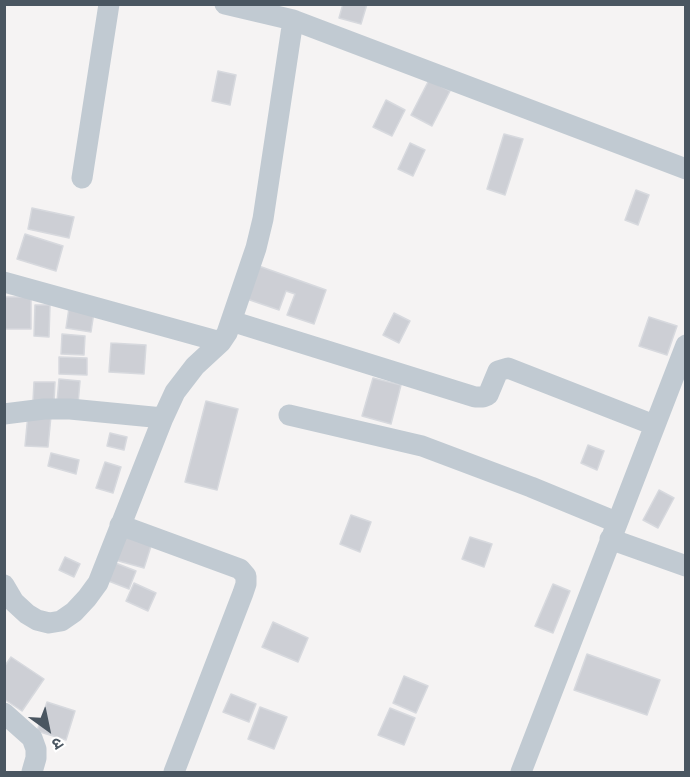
<!DOCTYPE html>
<html>
<head>
<meta charset="utf-8">
<style>
	body { margin:0 }
	#map { position:relative; width:690px; height:777px; overflow:hidden; background:#f5f3f3; font-family:"IBM Plex Sans","Noto Sans Devanagari",sans-serif }
	canvas { display:block }
	.frame { position:absolute; inset:0; border:6px solid #4a5661; pointer-events:none }
	.north { position:absolute; left:18px; top:699px; width:60px; height:60px; -webkit-text-stroke:4px #fff; paint-order:stroke; rotate:147deg; font-size:16px; font-weight:700; line-height:24px; text-align:center; color:#4a5661 }
	.north::after { content:''; display:block; margin:auto; width:21px; height:27px; background:#4a5661; clip-path:polygon(50% 0,100% 100%,50% 72%,0 100%) }
</style>
</head>
<body>
<div id="map">
<canvas width="690" height="777"></canvas>
<div class="frame"></div>
<div class="north">उ</div>
</div>
<script>
const ctx = document.querySelector('canvas').getContext('2d');
ctx.lineJoin = 'round';
function fill(path, color) { ctx.fillStyle = color; ctx.fill(path, 'evenodd'); }
const shape = rows => new Path2D(rows.map(r => 'M' + r).join(''));
function stroke(path, color, width, dash) { ctx.strokeStyle = color; ctx.lineWidth = width; ctx.lineCap = dash ? 'butt' : 'round'; ctx.setLineDash(dash || []); ctx.stroke(path); }
const building = shape([
	[343,4,367,4,361,24,339,18,343,4],
	[218,71,236,75,230,105,212,101,218,71],
	[429,80,450,91,432,126,411,115,429,80],
	[386,100,405,110,392,136,373,127,386,100],
	[504,134,523,139,505,195,487,189,504,134],
	[410,143,425,150,413,176,398,169,410,143],
	[636,190,649,195,638,225,625,220,636,190],
	[32,208,74,217,69,238,28,229,32,208],
	[25,234,63,246,56,271,17,259,25,234],
	[256,265,326,290,314,324,287,315,295,294,286,291,279,310,244,298,256,265],
	[4,297,31,297,31,329,4,329,4,297],
	[35,305,50,305,49,337,34,336,35,305],
	[69,308,94,312,91,332,66,328,69,308],
	[394,313,410,321,399,343,383,335,394,313],
	[649,317,677,326,667,355,639,346,649,317],
	[62,334,85,336,84,355,61,354,62,334],
	[111,343,146,345,144,374,109,372,111,343],
	[59,357,87,358,87,375,59,374,59,357],
	[373,378,401,385,391,424,362,416,373,378],
	[59,379,80,381,78,404,57,402,59,379],
	[34,382,55,382,54,402,33,401,34,382],
	[206,401,238,409,217,490,185,482,206,401],
	[28,414,51,416,48,447,25,446,28,414],
	[110,433,127,437,124,450,107,446,110,433],
	[588,445,604,451,597,470,581,463,588,445],
	[51,453,79,460,76,474,48,466,51,453],
	[105,462,121,467,113,493,96,488,105,462],
	[659,490,674,498,658,528,643,520,659,490],
	[351,515,371,522,360,552,340,544,351,515],
	[123,534,152,543,144,568,115,560,123,534],
	[470,537,492,544,484,567,462,559,470,537],
	[65,557,80,564,74,577,59,570,65,557],
	[113,562,136,571,129,589,106,580,113,562],
	[134,583,156,593,148,611,126,601,134,583],
	[553,584,570,591,553,633,535,626,553,584],
	[273,622,308,638,298,662,262,647,273,622],
	[587,654,660,680,647,715,574,690,587,654],
	[11,657,44,679,22,711,4,699,4,667,11,657],
	[404,676,428,686,416,713,393,703,404,676],
	[231,694,256,704,249,722,223,712,231,694],
	[47,702,75,711,66,740,37,731,47,702],
	[260,707,287,717,274,749,248,739,260,707],
	[390,708,415,718,404,745,378,735,390,708]
]);
fill(building, '#cdcfd5');
stroke(building, '#d7d9de', 1.5);
stroke(shape([
	[225,4,293,20,686,169],
	[82,178,109,4],
	[4,282,221,342],
	[231,321,475,397,483,397,488,395,498,371,508,368,654,425],
	[4,414,44,409,70,409,163,418],
	[289,415,422,446,531,487,616,522],
	[120,525,240,569,246,576,246,584,243,593,174,772],
	[610,539,686,566],
	[4,585,14,602,27,614,37,620,49,623,61,621,74,612,87,598,98,583,163,418,175,392,195,366,221,342,227,333,256,248,263,219,293,20],
	[4,713,32,738,36,749,36,758,32,772],
	[521,772,686,345]
]), '#c1cad2', 21);
</script>
</body>
</html>
